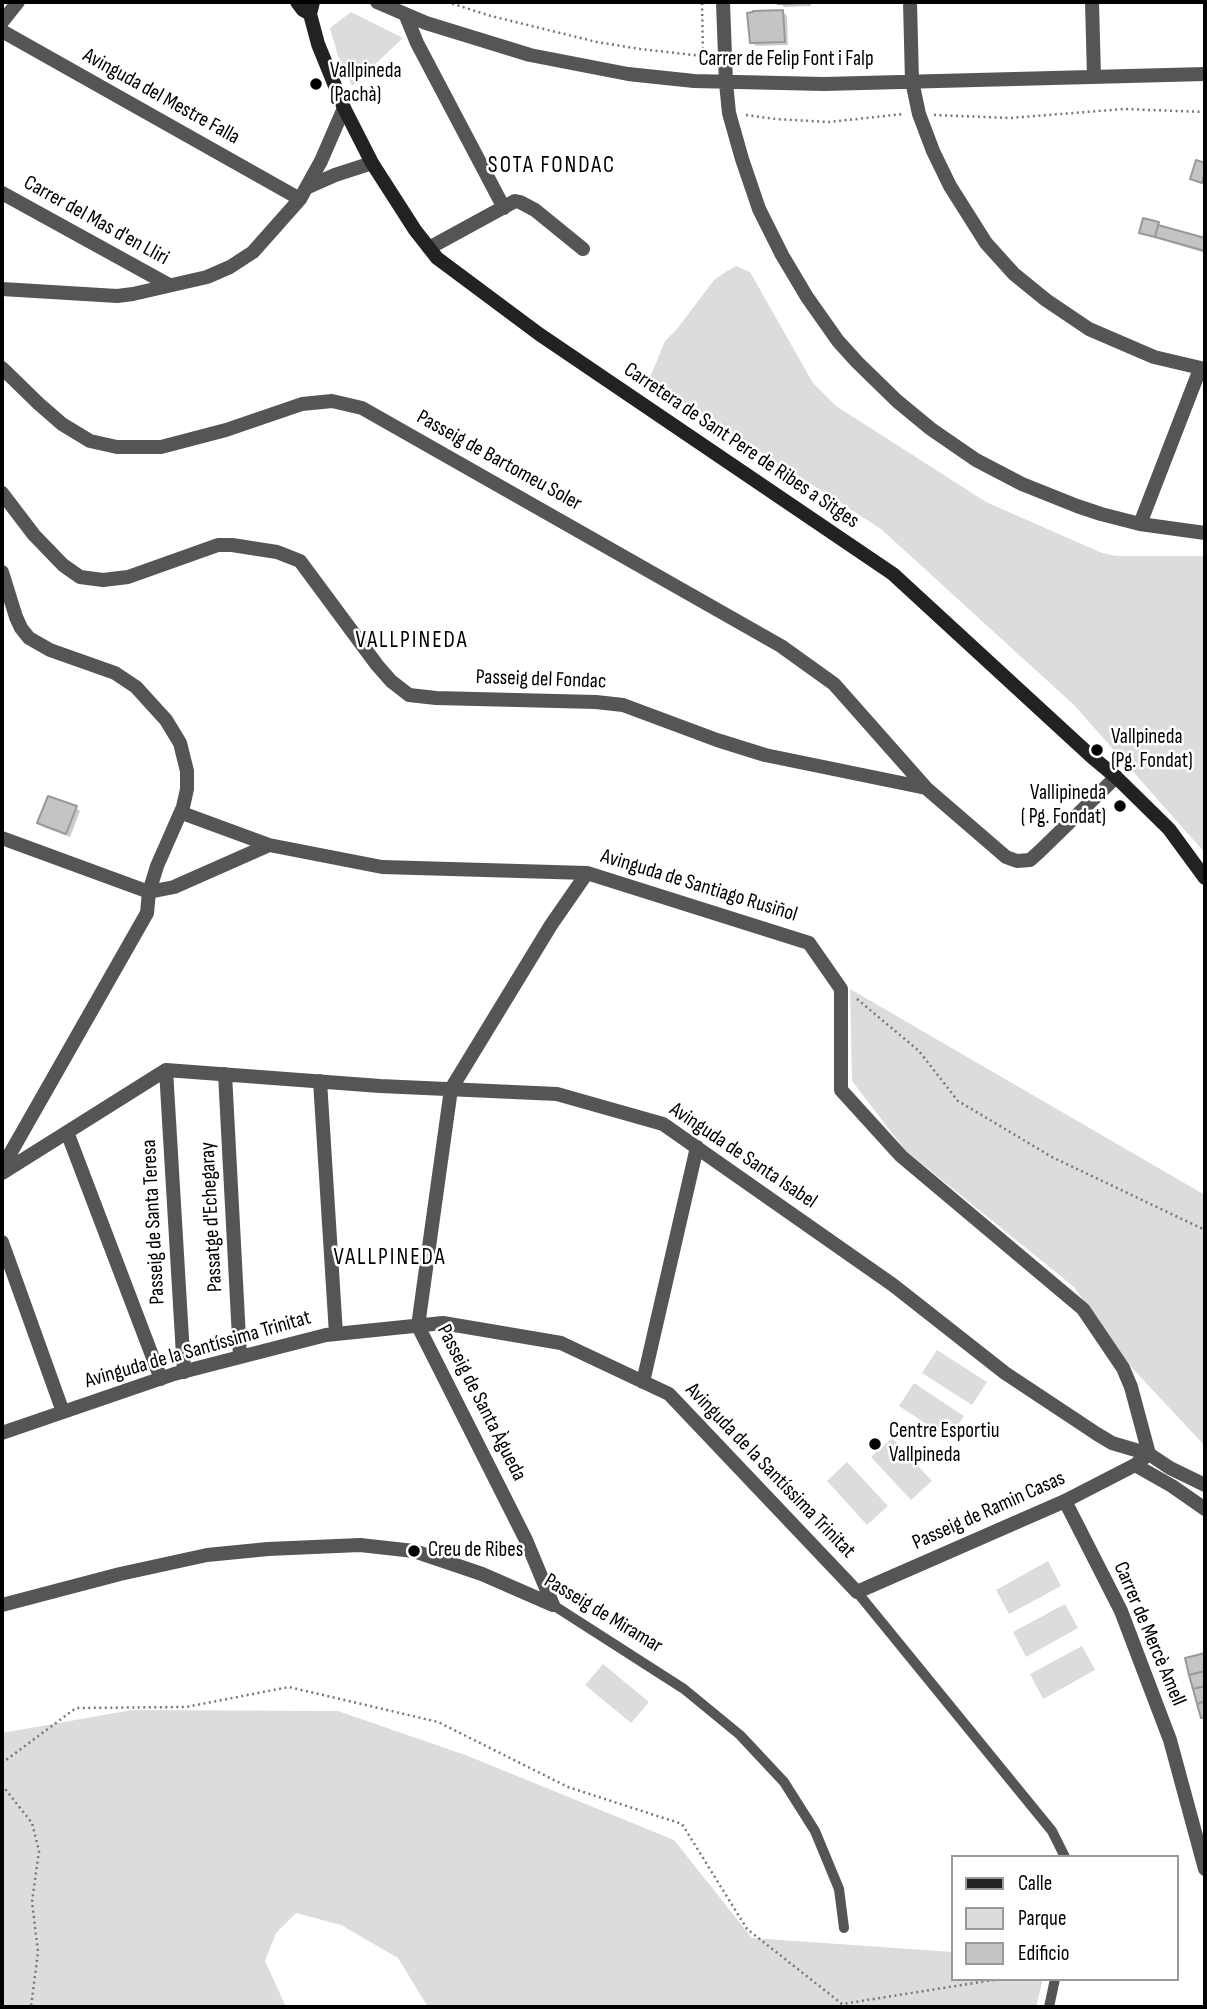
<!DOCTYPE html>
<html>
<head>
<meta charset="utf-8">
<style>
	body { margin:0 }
	#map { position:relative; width:1207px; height:2009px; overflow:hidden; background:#fff; font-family:"Sofia Sans Condensed",sans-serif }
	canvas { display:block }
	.frame { position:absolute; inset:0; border:4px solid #000; pointer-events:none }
	.legend { position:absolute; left:951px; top:1855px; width:228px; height:126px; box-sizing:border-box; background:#fff; border:2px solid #999; margin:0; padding:9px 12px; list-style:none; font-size:21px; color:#000 }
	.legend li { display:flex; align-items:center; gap:14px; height:35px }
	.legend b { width:35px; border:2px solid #999 }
</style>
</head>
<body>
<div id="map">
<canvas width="1207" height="2009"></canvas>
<div class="frame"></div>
<ul class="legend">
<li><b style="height:9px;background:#222"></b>Calle</li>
<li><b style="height:19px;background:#dcdcdc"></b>Parque</li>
<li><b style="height:19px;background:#c4c4c4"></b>Edificio</li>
</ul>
</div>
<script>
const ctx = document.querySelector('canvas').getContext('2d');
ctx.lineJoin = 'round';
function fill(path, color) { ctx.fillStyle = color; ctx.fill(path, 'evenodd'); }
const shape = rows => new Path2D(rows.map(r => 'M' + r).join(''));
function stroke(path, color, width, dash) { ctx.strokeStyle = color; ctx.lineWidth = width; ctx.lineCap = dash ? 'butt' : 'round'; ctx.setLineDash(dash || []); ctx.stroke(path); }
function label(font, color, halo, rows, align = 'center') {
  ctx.font = font + ' "Sofia Sans Condensed",sans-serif'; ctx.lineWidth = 5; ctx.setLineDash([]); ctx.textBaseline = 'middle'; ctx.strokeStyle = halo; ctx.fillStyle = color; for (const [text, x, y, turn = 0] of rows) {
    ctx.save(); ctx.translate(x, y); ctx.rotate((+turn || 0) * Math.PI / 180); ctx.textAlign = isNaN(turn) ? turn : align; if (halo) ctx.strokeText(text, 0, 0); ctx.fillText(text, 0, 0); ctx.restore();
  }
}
fill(shape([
	[351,12,403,38,352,86,338,56,330,28],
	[736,266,750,272,813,383,836,406,986,502,1102,553,1117,556,1205,556,1205,853,1074,705,881,529,649,380,665,341,677,329,714,280,724,273],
	[850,989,1205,1195,1205,1446,1132,1368,1074,1287,905,1150,852,1081],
	[937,1350,987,1382,972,1405,922,1373],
	[914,1383,964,1416,949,1439,899,1406],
	[892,1438,932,1481,911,1500,871,1457],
	[847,1462,888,1506,867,1525,827,1481],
	[1048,1561,1061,1586,1009,1614,996,1590],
	[1065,1604,1078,1628,1026,1657,1013,1632],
	[1082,1646,1095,1670,1043,1699,1030,1674],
	[603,1664,649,1702,631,1723,585,1685],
	[132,1710,338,1711,468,1756,674,1840,752,1938,953,1952,953,1979,1043,1979,1036,2007,428,2007,398,1958,341,1925,296,1913,276,1933,265,1961,286,2007,2,2007,2,1733]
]), '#dcdcdc');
fill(shape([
	[780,2,811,2,811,6,784,7],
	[783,12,787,16,788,45,756,46,752,42],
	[1158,224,1159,227,1205,240,1205,253,1143,234],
	[76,808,80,811,70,837,43,827,39,823],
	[1205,1655,1205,1728,1187,1660]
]), '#0003');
const building = shape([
	[778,2,808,2,808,3,778,4,778,2],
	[783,10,785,42,750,43,747,13,753,12,753,11,783,10],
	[1196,160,1205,163,1205,171,1202,183,1190,179,1196,160],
	[1143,218,1159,222,1155,237,1139,233,1143,218],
	[1158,225,1205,238,1205,251,1155,237,1158,225],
	[48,796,77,806,66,834,37,823,48,796],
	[1205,1653,1205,1671,1189,1675,1185,1658,1205,1653],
	[1205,1671,1205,1686,1193,1689,1189,1675,1205,1671],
	[1205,1686,1205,1701,1197,1704,1193,1689,1205,1686],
	[1205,1701,1205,1717,1201,1718,1197,1704,1205,1701]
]);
fill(building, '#c4c4c4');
stroke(building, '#999', 2);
stroke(shape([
	[447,2,491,16,597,42,640,49,711,57],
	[700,65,703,56,702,2],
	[746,115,776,119,829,122,903,114],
	[934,115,1010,118,1124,109,1205,112],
	[857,999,919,1051,958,1101,1052,1157,1205,1230],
	[2,1763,76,1708,186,1707,289,1687,438,1722,568,1787,682,1824,747,1929,842,2004,1000,1979],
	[2,1785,32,1823,39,1851,32,1902,38,1952,31,2007]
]), '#777', 2.5, [2, 3.5]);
stroke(shape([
	[857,1592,1052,1831,1065,1857],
	[553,1605,684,1689,740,1735,784,1782,815,1831,839,1889,844,1928],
	[1049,2007,1055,1979]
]), '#555', 10);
stroke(shape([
	[377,2,426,23,530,55,628,74,694,81,824,84,1205,74],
	[723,2,726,83,729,113,742,159,759,209,782,255,807,297,838,341,857,362,897,401,931,429,976,460,1022,484,1077,506,1101,514,1140,524,1205,533],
	[910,2,912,81,919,114,933,151,950,186,986,243,1014,274,1046,300,1089,329,1154,357,1205,369],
	[1092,2,1094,77],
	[406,16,417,43,504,208],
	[2,22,18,2],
	[2,31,300,199],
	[308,187,335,175,372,163],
	[2,193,169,285],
	[429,248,515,201,520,202,535,210,583,249],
	[2,289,117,296,133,294,207,277,230,267,253,252,300,199,321,161,344,108],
	[2,368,39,404,62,424,90,441,117,447,161,447,226,430,302,404,332,401,362,408,781,646,834,684,926,788],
	[2,493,34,535,63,565,80,577,103,580,128,577,218,545,232,545,277,552,300,561,377,665,391,681,409,695,436,698,596,702,623,705,717,740,765,755,926,788,1006,857,1017,861,1030,860,1039,852,1116,777],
	[1140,524,1200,369],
	[2,572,16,617,21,628,29,638,50,650,115,673,136,687,166,720,180,743,187,771,187,789,183,807,157,866,149,892,147,913,2,1168],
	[182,813,269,845,382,867,587,873,809,943,841,989,841,1090,901,1156,1083,1309,1123,1368,1131,1387,1149,1454],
	[2,838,149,892],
	[149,892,174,887,269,845],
	[166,1070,184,1372],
	[225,1074,240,1357],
	[320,1081,336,1334],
	[67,1132,161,1379],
	[2,1173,166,1070,380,1086,557,1094,663,1124,893,1285,1005,1373,1097,1434,1112,1443,1149,1454,1170,1468,1205,1485],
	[2,1242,63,1412],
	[643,1382,697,1147],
	[2,1433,174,1374,326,1335,443,1323,561,1343,669,1394,857,1592,1065,1501,1135,1465,1149,1454],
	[1135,1465,1172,1486,1205,1509],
	[1065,1501,1121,1611,1170,1740,1205,1869],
	[2,1605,120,1574,207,1555,268,1549,360,1545,414,1551,482,1574,553,1605],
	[553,1605,526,1540,418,1326,451,1089,551,925,587,873]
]), '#555', 14);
stroke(shape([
	[297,2,303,10,310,14],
	[313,2,310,14,318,44,344,108,372,163,415,230,437,258,539,334,893,574,1092,757,1116,777,1169,829,1205,878]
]), '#222', 14);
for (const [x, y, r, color] of [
	[316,84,7,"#000"],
	[1097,750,7,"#000"],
	[1120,806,7,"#000"],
	[875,1444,7,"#000"],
	[414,1551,7,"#000"]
]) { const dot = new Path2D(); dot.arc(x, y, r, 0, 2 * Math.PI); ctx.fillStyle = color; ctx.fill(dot); stroke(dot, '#fff', 2.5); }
label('21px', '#000', '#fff', [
	["Carrer de Felip Font i Falp",786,60],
	["Avinguda del Mestre Falla",161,97,29],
	["Carrer del Mas d'en Lliri",96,221,29],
	["Carretera de Sant Pere de Ribes a Sitges",741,446,34],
	["Passeig de Bartomeu Soler",499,461,29],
	["Passeig del Fondac",541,680,2],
	["Avinguda de Santiago Rusiñol",699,886,17],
	["Avinguda de Santa Isabel",743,1156,34],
	["Passatge d'Echegaray",212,1217,-93],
	["Passeig de Santa Teresa",154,1222,-93],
	["Avinguda de la Santíssima Trinitat",198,1350,-16],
	["Passeig de Santa Àgueda",481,1403,63],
	["Avinguda de la Santíssima Trinitat",770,1471,46],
	["Passeig de Ramin Casas",989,1511,-24],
	["Passeig de Miramar",603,1614,31],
	["Carrer de Mercè Amell",1149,1634,67]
]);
label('21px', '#000', '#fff', [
	["Vallpineda",330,72],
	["(Pachà)",330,96],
	["Vallpineda",1111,738],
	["(Pg. Fondat)",1111,762],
	["Vallipineda",1106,794,"right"],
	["( Pg. Fondat)",1106,818,"right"],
	["Centre Esportiu",889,1432],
	["Vallpineda",889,1456],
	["Creu de Ribes",428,1551]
], 'left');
ctx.letterSpacing = '2px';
label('23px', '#000', '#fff', [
	["SOTA FONDAC",552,166],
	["VALLPINEDA",412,641],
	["VALLPINEDA",390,1258]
]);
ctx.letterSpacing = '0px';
</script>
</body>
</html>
